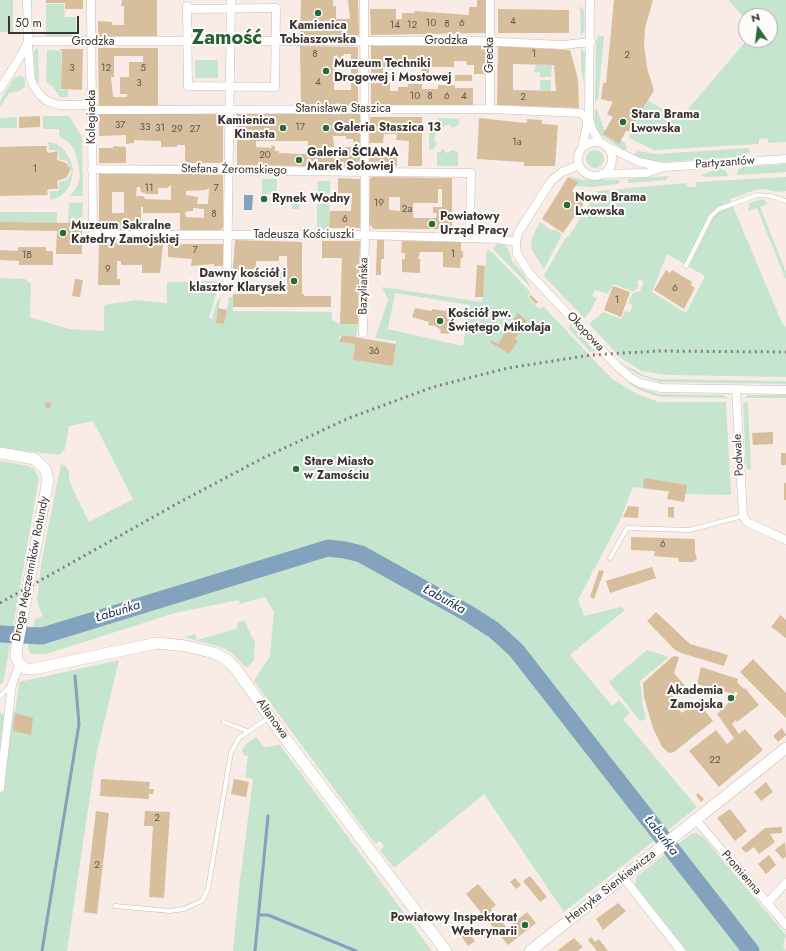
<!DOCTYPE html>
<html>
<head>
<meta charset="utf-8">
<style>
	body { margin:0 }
	#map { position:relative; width:786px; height:951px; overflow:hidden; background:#f9ece6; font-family:Jost,sans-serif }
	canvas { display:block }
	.north { position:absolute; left:738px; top:8px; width:40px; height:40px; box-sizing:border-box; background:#fefcfa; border:1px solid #b0acaa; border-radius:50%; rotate:346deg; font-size:11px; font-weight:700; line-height:16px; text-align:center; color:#3a3533 }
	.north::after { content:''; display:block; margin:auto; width:14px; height:18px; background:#276b36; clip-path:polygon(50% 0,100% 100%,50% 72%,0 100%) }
	.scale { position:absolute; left:8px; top:16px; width:71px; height:18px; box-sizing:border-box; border:2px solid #3a3533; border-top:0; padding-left:5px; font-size:12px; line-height:14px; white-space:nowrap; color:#3a3533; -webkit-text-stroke:3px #fefcfa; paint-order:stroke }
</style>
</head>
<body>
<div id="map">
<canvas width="786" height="951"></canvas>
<div class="north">N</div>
<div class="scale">50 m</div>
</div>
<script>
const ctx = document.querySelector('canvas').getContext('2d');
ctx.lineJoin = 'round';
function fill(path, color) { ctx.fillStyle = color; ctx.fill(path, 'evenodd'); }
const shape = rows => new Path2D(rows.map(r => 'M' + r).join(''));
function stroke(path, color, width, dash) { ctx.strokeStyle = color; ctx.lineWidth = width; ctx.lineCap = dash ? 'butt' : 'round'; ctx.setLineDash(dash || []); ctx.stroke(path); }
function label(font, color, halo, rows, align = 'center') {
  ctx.font = font + ' Jost,sans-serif'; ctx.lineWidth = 4; ctx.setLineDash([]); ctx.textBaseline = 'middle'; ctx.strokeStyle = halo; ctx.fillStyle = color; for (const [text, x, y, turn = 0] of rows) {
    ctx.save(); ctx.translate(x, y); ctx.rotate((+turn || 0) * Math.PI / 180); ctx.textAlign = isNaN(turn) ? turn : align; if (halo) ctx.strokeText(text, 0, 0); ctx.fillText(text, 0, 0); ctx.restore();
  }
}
fill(shape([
	[0,0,13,0,13,32,0,32],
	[728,0,786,0,786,142,768,143,768,138,759,139,759,144,654,150,629,138,630,131,648,101,677,116,683,115,747,40,770,40,770,16,746,16,746,19],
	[46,4,64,4,65,17,76,17,76,36,46,36],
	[580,6,584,10,585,29,581,36],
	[598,36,604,36,598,99,595,102,596,41],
	[38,47,39,81,38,84,35,77,34,51],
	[581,47,585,54,584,83,581,69],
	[47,50,61,51,61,87,59,90,68,90,68,97,60,97,53,87,46,82],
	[195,60,218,60,218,78,195,78],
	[536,65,552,65,551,77,540,77,540,72,533,72],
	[18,76,22,76,25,79,25,87,19,91,9,93,0,108,0,101,14,78],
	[540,80,551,80,551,91,540,90],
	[595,108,597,110,605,131,625,143,627,148,626,151,599,134,594,122],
	[43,116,69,116,82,137,83,196,70,196,77,187,80,176,78,162,74,149,67,141,59,136,59,129,43,129],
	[17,117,17,128,0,128,0,118],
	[438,118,459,119,459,125,453,128,448,124,441,128,441,125,438,125],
	[429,128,435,128,435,131,437,131,434,139,437,146,435,146,434,149,429,149],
	[48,142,57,144,65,151,71,162,73,171,71,182,66,191,59,197,50,200,50,191,59,191,59,182,67,180,72,172,67,161,59,159,59,150,49,150],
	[748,148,751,152,736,157,664,162,652,161,633,155,638,151,656,154],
	[441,149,447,153,452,150,458,152,458,166,437,166,437,152,441,152],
	'586 159a9 9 0 1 1 18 0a9 9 0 1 1-18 0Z',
	[786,164,786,172,737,175,738,170,743,167],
	[719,168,726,171,728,176,704,177,701,175],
	[569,176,583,180,620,180,620,182,618,184,593,187,575,186,577,182],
	[669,176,666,180,628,183,628,179],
	[786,177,786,191,778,192,764,189,755,190,730,199,782,323,786,327,786,377,668,375,642,371,622,359,589,324,603,312,621,319,625,311,630,312,633,305,628,303,632,294,640,291,644,282,639,279,637,283,639,284,636,290,632,291,613,284,608,294,595,290,592,296,597,298,590,312,584,318,544,276,566,237,569,236,597,191,686,183,687,187,696,187,696,182],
	[667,254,705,276,686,313,652,292],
	[262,179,277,179,277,194,262,194],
	[318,181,330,181,330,201,317,198],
	[292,195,299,195,299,209,292,209],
	[763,199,768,204,760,207,786,272,786,280,757,208,748,211,749,205,751,202],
	[83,202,82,223,68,223,69,203],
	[317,202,330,205,329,229,317,229],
	[0,212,57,212,57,223,0,222],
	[540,222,551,230,556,230,562,234,544,269,532,250,531,240],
	[498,243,503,244,508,248,512,261,523,273,532,289,493,249],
	[487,249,493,253,530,292,528,297,539,309,543,306,612,379,639,395,659,402,726,402,731,495,685,494,633,487,619,522,578,600,584,616,621,607,625,610,570,655,612,706,619,700,630,713,623,719,697,807,564,912,484,794,394,868,380,851,384,846,380,841,375,844,254,681,270,656,274,612,265,597,240,604,239,600,175,613,46,654,31,654,28,648,35,619,43,616,37,601,41,564,61,464,66,466,69,471,69,481,89,522,133,499,93,421,69,426,65,449,59,455,0,448,0,278,25,279,31,283,30,317,69,329,104,331,104,306,108,304,136,300,167,303,167,282,223,281,218,288,209,318,212,319,217,301,221,296,216,323,224,324,229,297,233,297,233,311,332,312,332,320,340,324,358,324,356,338,343,335,340,336,339,342,355,344,353,360,393,366,396,341,375,338,388,300,382,287,482,302],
	[395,293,470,305,463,346,388,329],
	[279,267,283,267,283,289,278,289],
	[570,324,595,351,590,352,569,329],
	[619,361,645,376,658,379,786,381,786,384,659,382,636,374],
	[629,382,642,389,660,394,723,395,728,398,660,397,642,391,628,383],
	[748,395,786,395,786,398,744,398],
	[748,402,751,470,749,470,746,468,743,403],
	[0,461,29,466,34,469,39,478,7,662,3,683,0,685],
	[244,620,255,643,254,660,247,667,245,667,232,653,224,648,184,637,195,634,197,640,236,629,238,622],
	[647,650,669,657,640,681,643,707,646,719,640,721,609,682],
	[119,660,96,756,67,951,0,951,0,710,1,714,15,712,19,682],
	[256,737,264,747,280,745,432,951,233,951,240,880,253,779,245,777,248,756,244,755,242,750,247,743],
	[696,833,703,837,786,935,783,945,786,951,687,951,635,885,636,877,691,834]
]), '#c6e5cf');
fill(shape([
	[244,195,253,195,252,210,244,210]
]), '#83a2be');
stroke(shape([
	[259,915,268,915,356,951],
	[42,951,79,724,75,676],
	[255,951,268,816]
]), '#83a2be', 3);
stroke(shape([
	[0,634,42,636,328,548,345,550,361,554,469,614,494,630,516,650,751,951]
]), '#83a2be', 17);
fill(shape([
	[46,0,83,0,83,9,65,9,65,3,46,3],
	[122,0,157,0,157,36,98,36,98,21,112,22,112,25,124,25,124,6,121,6],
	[301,0,333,0,333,6,336,6,336,19,350,19,348,0,358,0,359,35,300,36],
	[477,0,487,0,487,33,371,35,370,9,396,9,396,19,402,19,402,13,414,13,414,11,469,15,469,7,477,7],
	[614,0,653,0,645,28,644,44,647,68,654,90,630,131,626,131,619,144,603,134,613,117,607,114,613,102,601,99,603,83,606,83],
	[498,9,569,10,569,33,498,33],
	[300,46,358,47,358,105,301,105],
	[344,54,351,54,351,75,345,75,345,82,351,83,351,90,334,90,334,77,342,77,341,70,334,70,334,62,343,62],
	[371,46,486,46,486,74,474,74,474,65,467,65,466,61,454,61,454,67,429,67,429,74,422,74,421,67,401,67,401,62,391,62,391,67,383,67,383,75,371,75],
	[498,46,570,50,578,79,579,108,497,105],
	[513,64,554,65,556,91,513,90],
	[98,48,158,48,158,106,99,106],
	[114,56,143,56,143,62,129,62,129,77,120,77,120,94,127,94,127,97,113,97,111,77,114,77],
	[60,49,83,49,82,90,60,89,61,88,62,51],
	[455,75,472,75,472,81,455,81],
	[371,83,390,83,390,91,398,91,398,87,408,87,408,84,422,84,422,89,438,89,438,85,455,85,455,88,473,88,473,105,371,105],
	[361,113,361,167,237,165,237,114],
	[333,136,346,136,346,139,353,139,354,147,345,147,345,151,331,151,329,154,301,154,279,153,279,151,275,151,275,146,271,146,272,148,256,147,256,141,308,141,308,151,322,151,322,147,334,147],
	[99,114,223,114,223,163,185,163,185,145,177,145,177,147,161,147,161,141,134,140,134,143,126,144,126,135,99,136],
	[40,116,40,127,19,128,19,117],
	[370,117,422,117,422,166,408,166,409,141,396,140,397,134,384,134,383,143,369,143],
	[479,118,525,123,527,122,527,119,542,120,542,124,558,125,555,166,524,166,524,162,522,162,477,159],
	[36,146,47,146,46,150,48,153,58,151,57,160,66,163,70,168,70,171,66,178,57,181,58,189,49,189,47,191,48,195,0,196,0,147],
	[113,146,126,147,126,163,99,163,99,148,113,148],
	[384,148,397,148,397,166,371,165,369,163,369,150,384,150],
	[99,174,223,174,223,227,221,230,180,230,180,213,143,213,143,207,141,207,141,230,99,229],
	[171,185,171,200,145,199,144,196,136,196,137,187,140,187,141,192,147,194,158,194,158,188,167,188],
	[209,188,208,204,197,204,198,197,186,195,186,191,206,190],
	[112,192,124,192,124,213,112,213],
	[193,208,204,209,204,218,186,217,185,212,193,211],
	[373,177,452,178,452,229,374,229,369,224,370,178],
	[438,189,442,189,442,207,433,207,433,213,437,213,436,218,413,218,413,203,438,203],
	[389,197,400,197,400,211,389,210],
	[568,177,578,182,572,191,586,200,563,233,542,219],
	[338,178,360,179,360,228,329,228,330,211,351,211,352,193,338,193],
	[0,222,82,223,82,254,56,254,57,231,0,230],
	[235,240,302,242,302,294,304,294,304,296,331,296,331,307,233,307,233,294,259,294,259,291,265,291,265,294,287,294,287,256,279,256,279,261,256,261,256,270,236,270,236,269,233,269],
	[377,240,384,240,384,259,381,259,381,275,376,275],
	[322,241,360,241,358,324,340,324,342,258,322,258],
	[402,241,461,242,461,251,463,251,463,258,461,258,460,268,443,267,443,252,420,252,418,259,420,259,420,273,402,272,402,259,405,259,405,253,401,253],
	[99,242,163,244,160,273,142,273,142,265,121,265,121,261,117,261,117,279,120,279,120,285,98,285],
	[168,244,223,244,223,266,214,266,214,264,191,266,192,259,168,257],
	[18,247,46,247,46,251,53,251,53,265,19,265,19,261,0,260,0,250,18,251],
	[477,265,485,266,483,297,475,297],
	[666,270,670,273,672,270,692,282,691,285,695,288,684,309,654,290],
	[75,279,83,280,80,297,72,296],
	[613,286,630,292,621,317,604,310],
	[531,295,538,302,536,304,529,297],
	[218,308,227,310,224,324,216,323],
	[415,308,432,311,432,309,446,311,447,308,454,310,453,318,455,320,454,325,450,326,449,334,440,333,441,330,435,326,428,325,429,322,412,317],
	[518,313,527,321,515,339,518,341,509,354,490,342,491,340,498,344],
	[342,335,396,344,393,366,353,360,355,344,339,342],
	'45 405a3 3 0 1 1 6 0a3 3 0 1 1-6 0Z',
	[773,432,773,444,753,445,752,433],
	[781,453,786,453,786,465,781,465],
	[644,478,687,485,684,502,667,499,669,491,643,488],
	[784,483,786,483,786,500,784,500],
	[628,506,639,507,638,518,623,517],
	[668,507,674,507,674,518,668,517],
	[631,537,695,539,695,552,697,559,693,562,679,562,678,558,654,556,655,551,631,550],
	[652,567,656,578,610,593,606,581],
	[599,570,604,571,594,599,590,597],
	[656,612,690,644,728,655,724,666,681,653,675,650,647,621],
	[780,615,786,620,786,638,771,627],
	[675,656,679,657,674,673,685,686,670,699,682,713,697,701,713,721,674,752,669,753,662,747,653,728,644,697,643,683,672,657],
	[753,659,786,693,786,718,740,672],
	[701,667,738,679,737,682,744,689,745,688,759,705,737,722,736,720,732,724,739,734,745,729,763,750,719,787,689,751,716,730,727,744,734,738,717,714,738,694,736,691,733,694,697,684],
	[15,713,33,718,31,735,13,731],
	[782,728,786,735,778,742,773,736],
	[101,779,150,782,149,789,154,789,153,794,149,794,149,799,100,796],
	[234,779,249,782,246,797,231,794],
	[766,782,773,792,761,801,754,792],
	[698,793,704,799,701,802,696,795],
	[730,809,747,831,735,841,717,818],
	[96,811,109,813,97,914,84,912],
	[145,811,170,812,164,898,149,897,153,826,144,826],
	[782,827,782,833,770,834,775,842,759,854,754,847,746,853,741,848,765,828],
	[785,842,786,857,783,859,775,850],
	[769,855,776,865,766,874,758,864],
	[530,876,547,897,540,902,523,881],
	[515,878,521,885,516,889,510,882],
	[478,884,496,905,491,909,507,928,527,912,536,923,508,945,466,894],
	[618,903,626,911,603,930,596,919],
	[467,930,475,941,468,946,460,934],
	[591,937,595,942,599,939,608,951,597,951,588,940],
	[574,938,583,947,577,951,557,951]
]), '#d7be9c');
const lane = shape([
	[686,266,711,216,719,209,757,195,771,196,786,201],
	[610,558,627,528,689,530,743,516],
	[0,696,11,686],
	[224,722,247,731],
	[115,906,170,911,184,909,202,901,208,889,231,752,239,738,268,718]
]);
const street = shape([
	[91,0,93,235,365,235,498,239,516,242],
	[187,9,188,86,275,87,276,8,187,9,187,6],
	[28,41,475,41,563,45,591,42],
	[28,41,30,76,33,85,40,95,47,101,59,105,92,105],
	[0,89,22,54,28,41,27,0],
	[490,109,490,0],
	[92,110,490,109,581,113,586,118,587,123],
	[589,118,592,129,600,142],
	'578 159a17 17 0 1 1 34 0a17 17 0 1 1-34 0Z',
	[608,147,639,162,664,167,786,159],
	[582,148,589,115,590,0],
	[579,165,562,172,551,181,518,233,516,242,517,254,530,274,617,366,631,378,640,383,661,388,786,390],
	[92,169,471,173,470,238],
	[602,174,646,173,664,167],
	[227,286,231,0],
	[363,333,365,235,364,0],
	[736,389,743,516,747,522,786,540],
	[0,788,12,684,20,664],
	[696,820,786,925],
	[623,877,681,951],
	[767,903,786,883]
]);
const secondary = shape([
	[0,453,35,459,45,469,48,480,17,646,16,658,20,664,26,669,33,669,157,643,186,646,214,653,226,659,236,669,282,734,446,951],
	[530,951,786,748]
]);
stroke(lane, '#c9bdb7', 5);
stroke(street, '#c9bdb7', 9);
stroke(secondary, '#c9bdb7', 12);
stroke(lane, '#fff', 4);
stroke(street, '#fff', 8);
stroke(secondary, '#fff', 11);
stroke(shape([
	[0,603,180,502,263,458,349,418,433,387,508,368,591,355,658,351,786,352]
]), '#867e7b', 3, [2, 4]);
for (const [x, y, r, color] of [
	[318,13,4,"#276b36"],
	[326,71,4,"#276b36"],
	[623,122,4,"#276b36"],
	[283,128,4,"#276b36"],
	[326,128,4,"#276b36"],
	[299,160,4,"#276b36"],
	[264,199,4,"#276b36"],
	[567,205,4,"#276b36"],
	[432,224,4,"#276b36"],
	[63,233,4,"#276b36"],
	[294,281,4,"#276b36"],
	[440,321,4,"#276b36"],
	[296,469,4,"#276b36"],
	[731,698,4,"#276b36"],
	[525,925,4,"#276b36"]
]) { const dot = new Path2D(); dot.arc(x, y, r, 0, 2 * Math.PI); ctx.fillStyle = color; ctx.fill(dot); stroke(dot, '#fefcfa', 1.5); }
label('10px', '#61574d', null, [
	["4",513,22],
	["10",431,24],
	["6",462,24],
	["8",447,25],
	["14",395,26],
	["12",412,26],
	["8",315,55],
	["1",534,55],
	["2",627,56],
	["3",72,69],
	["12",106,69],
	["5",143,69],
	["4",318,83],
	["3",139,84],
	["10",415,97],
	["8",430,97],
	["6",447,97],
	["4",464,97],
	["2",523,98],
	["37",120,126],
	["33",145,128],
	["17",300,128],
	["31",160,129],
	["29",177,130],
	["27",195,130],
	["1a",517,143],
	["20",265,156],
	["1",35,170],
	["11",149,189],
	["7",216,189],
	["19",379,204],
	["2a",407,210],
	["8",214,215],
	["6",345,220],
	["7",195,251],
	["1",453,255],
	["1B",27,256],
	["9",108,270],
	["6",675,289],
	["1",617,301],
	["36",374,352],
	["6",663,545],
	["22",715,761],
	["2",157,819],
	["2",97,866]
]);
label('bold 12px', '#3a3533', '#fefcfa', [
	["Kamienica",318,26,"center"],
	["Tobiaszowska",318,40,"center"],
	["Muzeum Techniki",334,64],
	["Drogowej i Mostowej",334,78],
	["Stara Brama",631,115],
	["Lwowska",631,129],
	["Kamienica",275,121,"right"],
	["Kinasta",275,135,"right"],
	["Galeria Staszica 13",334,128],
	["Galeria ŚCIANA",307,153],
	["Marek Sołowiej",307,167],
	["Nowa Brama",575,198],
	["Lwowska",575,212],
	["Rynek Wodny",272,199],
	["Powiatowy",440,217],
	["Urząd Pracy",440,231],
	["Muzeum Sakralne",71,226],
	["Katedry Zamojskiej",71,240],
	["Dawny kościół i",286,274,"right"],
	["klasztor Klarysek",286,288,"right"],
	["Kościół pw.",448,314],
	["Świętego Mikołaja",448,328],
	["Stare Miasto",304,462],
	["w Zamościu",304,476],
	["Akademia",723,691,"right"],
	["Zamojska",723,705,"right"],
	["Powiatowy Inspektorat",517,918,"right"],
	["Weterynarii",517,932,"right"]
], 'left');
label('12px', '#3a3533', '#fefcfa', [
	["Grodzka",446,41],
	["Grodzka",93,42],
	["Grecka",490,55,-90],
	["Stanisława Staszica",343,109],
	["Kolegiacka",92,117,-90],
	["Partyzantów",725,163,-4],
	["Stefana Żeromskiego",234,170,1],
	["Tadeusza Kościuszki",304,235],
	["Bazyliańska",364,286,-89],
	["Okopowa",585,332,47],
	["Podwale",739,455,-93],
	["Droga Męczenników Rotundy",31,569,-79],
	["Altanowa",272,719,54],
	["Promienna",741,873,49],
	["Henryka Sienkiewicza",611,887,-38]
]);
label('italic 13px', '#0f3552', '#fefcfa', [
	["Łabuńka",444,600,29],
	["Łabuńka",118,612,-17],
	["Łabuńka",661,836,52]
]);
label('bold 20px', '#256232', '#fefcfa', [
	["Zamość",227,39]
]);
</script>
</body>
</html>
